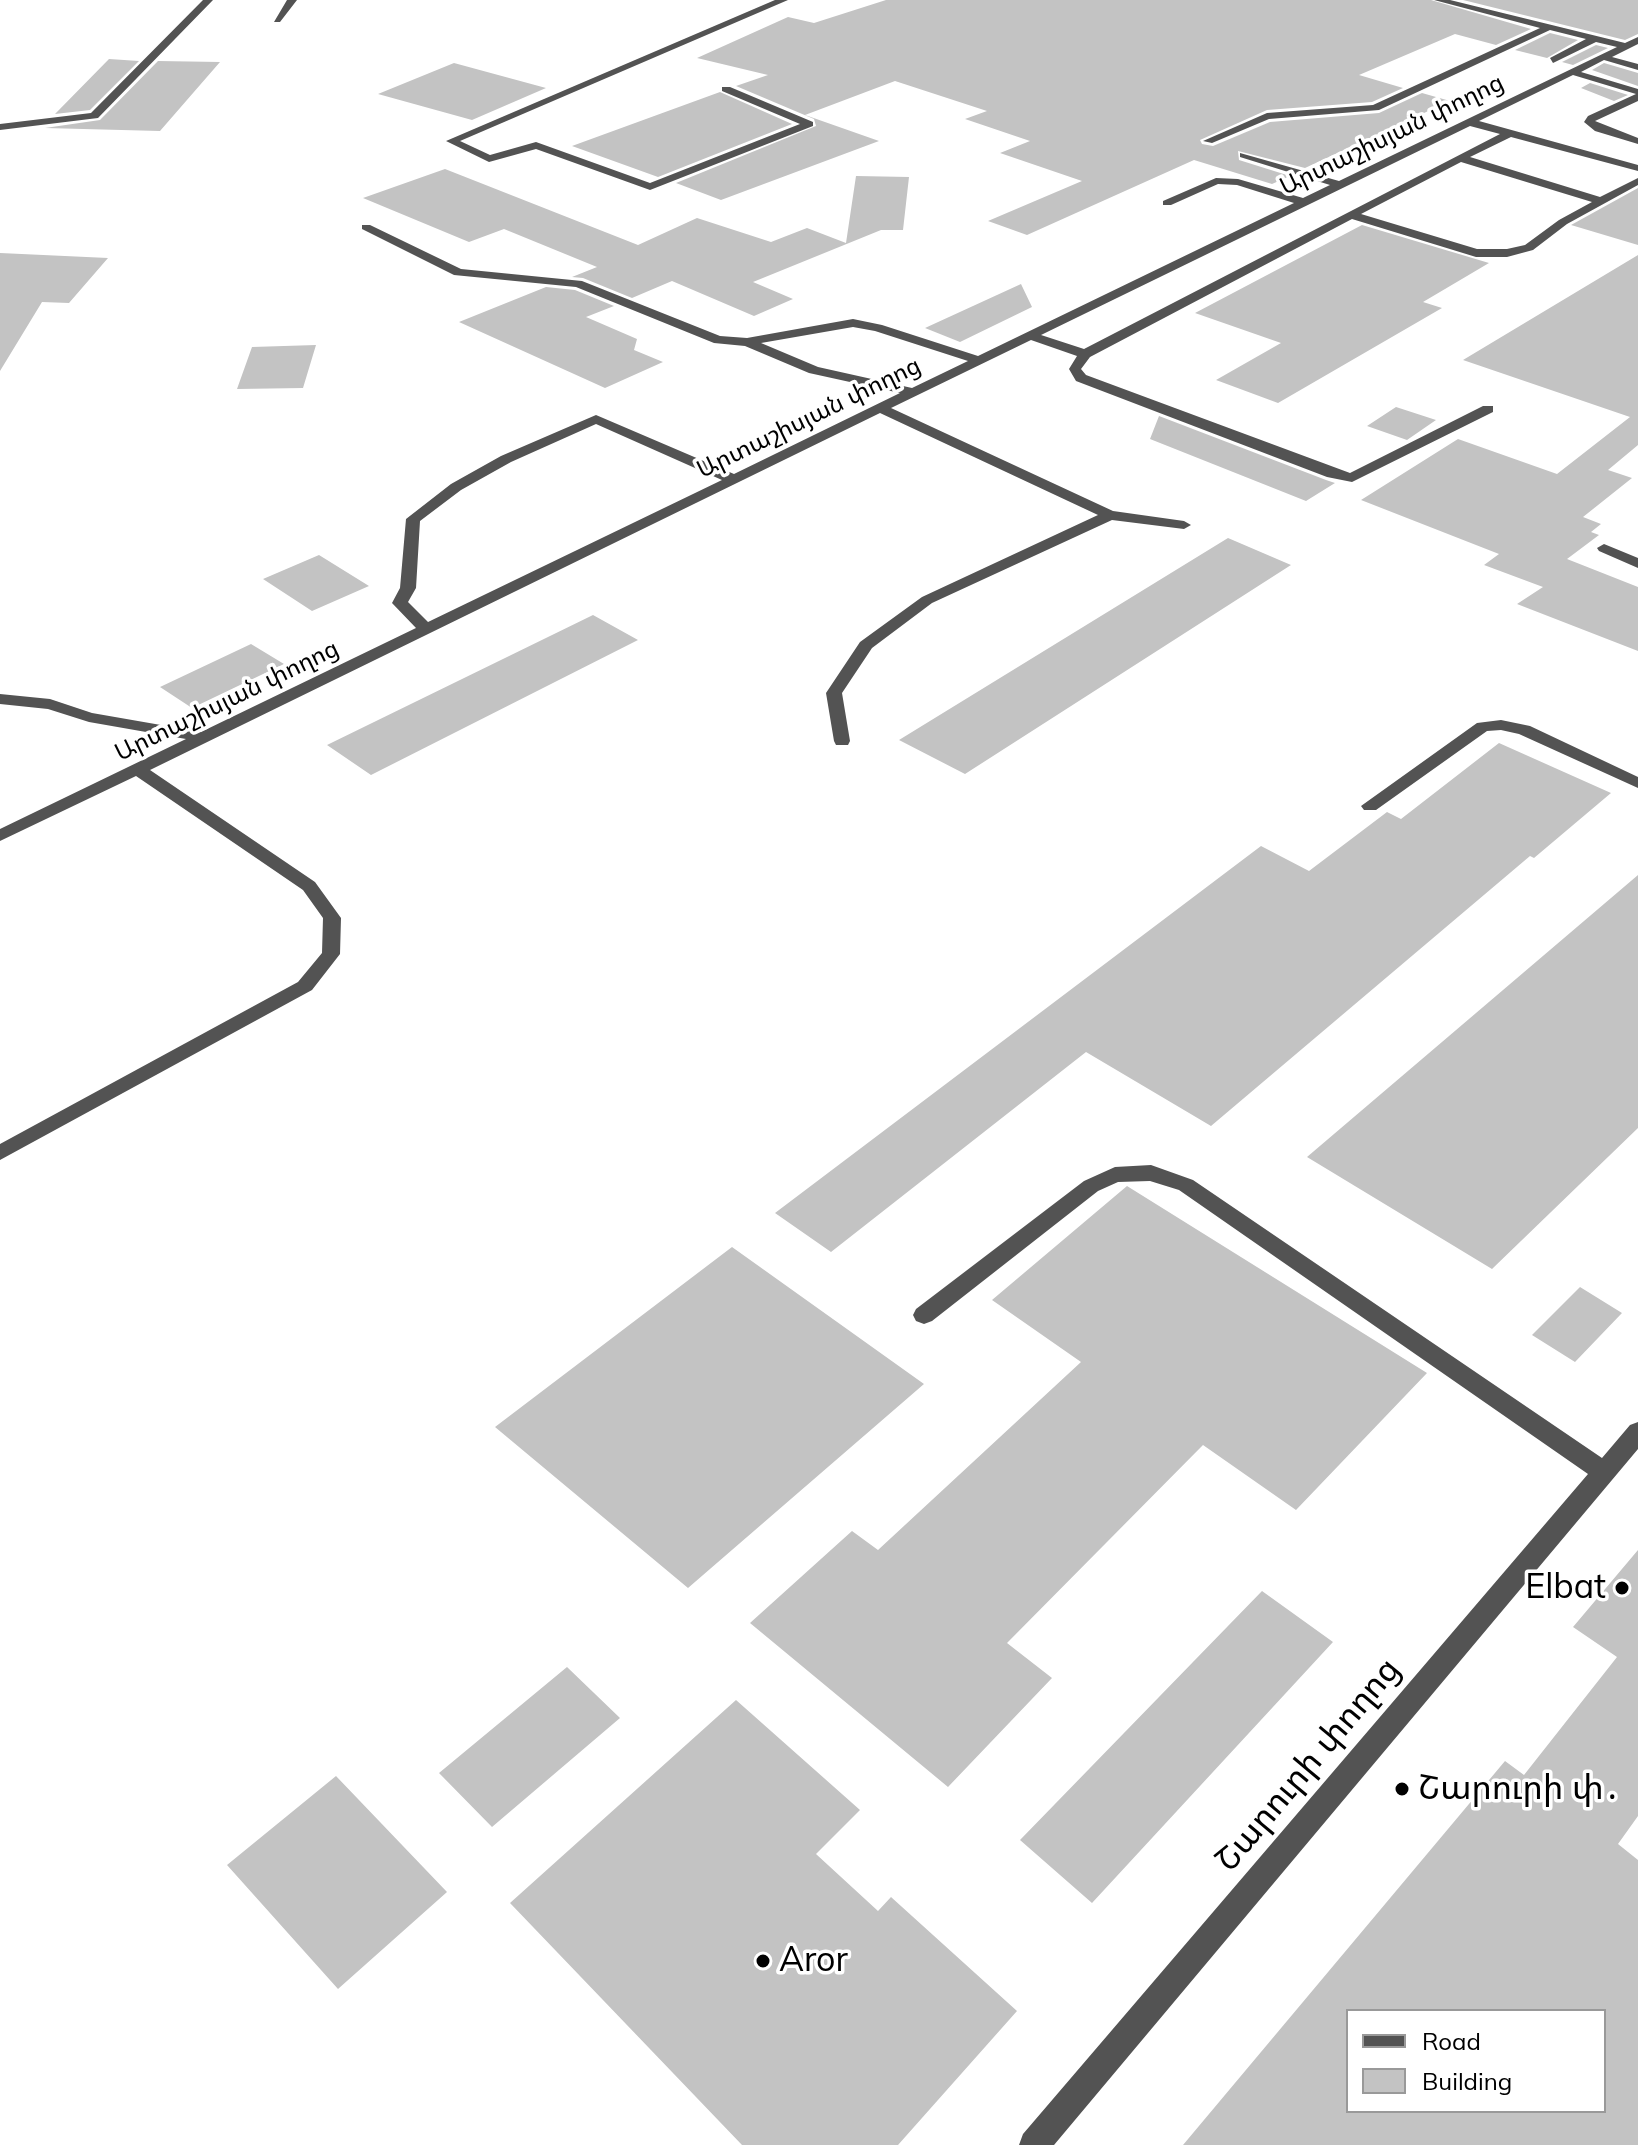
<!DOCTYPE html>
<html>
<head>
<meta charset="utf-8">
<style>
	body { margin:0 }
	#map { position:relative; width:1638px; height:2145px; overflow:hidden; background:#fff; font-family:Mulish,sans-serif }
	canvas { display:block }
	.legend { position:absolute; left:1346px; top:2009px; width:260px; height:104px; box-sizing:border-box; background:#fff; border:2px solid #999; margin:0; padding:10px 14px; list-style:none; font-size:24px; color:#000 }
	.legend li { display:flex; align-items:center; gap:16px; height:40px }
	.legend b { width:40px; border:2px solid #999 }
</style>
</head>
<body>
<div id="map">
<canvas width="1638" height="2145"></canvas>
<ul class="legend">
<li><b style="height:10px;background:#535353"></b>Road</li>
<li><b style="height:22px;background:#c3c3c3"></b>Building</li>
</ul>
</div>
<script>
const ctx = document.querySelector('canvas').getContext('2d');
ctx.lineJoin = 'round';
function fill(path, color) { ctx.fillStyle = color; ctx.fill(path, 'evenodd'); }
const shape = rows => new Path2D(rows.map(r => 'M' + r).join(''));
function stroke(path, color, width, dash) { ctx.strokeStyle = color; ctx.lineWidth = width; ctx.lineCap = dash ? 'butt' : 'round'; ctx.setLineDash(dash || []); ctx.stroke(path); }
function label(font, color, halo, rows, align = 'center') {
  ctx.font = font + ' Mulish,"Noto Sans Armenian",sans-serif'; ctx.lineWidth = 7; ctx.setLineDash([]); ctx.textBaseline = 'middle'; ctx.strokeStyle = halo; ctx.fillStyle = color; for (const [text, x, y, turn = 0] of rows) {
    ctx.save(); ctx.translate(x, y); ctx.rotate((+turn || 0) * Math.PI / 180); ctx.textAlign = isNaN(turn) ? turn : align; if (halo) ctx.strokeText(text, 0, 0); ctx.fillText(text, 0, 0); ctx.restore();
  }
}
fill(shape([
	[886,0,1431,0,1531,29,1496,45,1455,34,1359,75,1403,88,1372,102,1267,110,1200,140,1202,144,1213,146,1270,122,1379,113,1422,93,1450,101,1305,168,1238,151,1239,160,1290,176,1272,184,1194,160,1027,235,988,221,1082,181,1000,153,1030,141,965,119,987,111,895,81,805,115,879,141,721,200,676,183,816,126,814,119,736,86,768,75,697,58,788,17,814,23],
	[1463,0,1638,0,1638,34,1625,40],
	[1550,33,1578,40,1547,58,1515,50],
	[1596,45,1608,48,1573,65,1562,62],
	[109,59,139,61,90,110,55,114],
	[158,61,220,62,160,131,45,128,100,120],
	[454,63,546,88,472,120,378,94],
	[1604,63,1638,73,1638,86,1592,70],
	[1590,83,1628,95,1614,101,1581,88],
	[720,92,792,124,658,177,572,146],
	[445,169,638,245,697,218,771,242,807,228,846,243,856,176,909,177,903,230,881,230,753,282,793,299,754,316,672,281,632,298,583,278,572,277,597,267,504,229,469,242,363,198],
	[1638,188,1638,245,1571,225],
	[1362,225,1489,263,1423,302,1442,308,1278,403,1216,380,1281,343,1195,313],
	[0,253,108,258,69,303,42,302,0,371],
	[1638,255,1638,445,1608,470,1632,478,1583,517,1601,524,1591,532,1599,535,1567,559,1638,587,1638,651,1517,604,1543,587,1484,565,1499,554,1361,500,1458,439,1557,474,1630,417,1463,360],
	[1021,284,1032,307,960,342,925,328],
	[546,287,575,290,614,306,586,317,637,339,634,350,663,362,605,388,459,322],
	[316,345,303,388,237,389,252,347],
	[1396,407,1436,420,1407,440,1367,426],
	[1159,416,1326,480,1335,483,1306,501,1150,439],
	[1228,538,1291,565,965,774,899,740],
	[319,555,369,586,312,611,263,579],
	[593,615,638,640,371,775,327,745],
	[251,644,284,664,192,708,160,687],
	[1499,743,1611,793,1534,858,1530,856,1211,1126,1086,1052,831,1252,775,1213,1261,846,1309,871,1387,812,1401,819],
	[1638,875,1638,1128,1492,1269,1307,1157],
	[1127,1186,1427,1373,1296,1510,1203,1445,1007,1643,1052,1678,948,1787,750,1623,852,1531,878,1550,1081,1362,992,1300],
	[732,1247,924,1384,688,1588,495,1427],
	[1580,1287,1622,1313,1575,1362,1532,1335],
	[1638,1550,1638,1816,1618,1844,1638,1860,1638,2145,1183,2145,1505,1761,1524,1775,1617,1657,1573,1627],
	[1348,2011,1604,2011,1604,2111,1348,2111],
	[1262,1591,1333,1642,1092,1903,1020,1840],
	[567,1667,620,1718,492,1827,439,1773],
	[736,1700,860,1810,816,1854,878,1911,891,1897,1017,2011,898,2145,742,2145,510,1903],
	[336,1776,447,1892,338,1989,227,1865]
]), '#c3c3c3');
fill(shape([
	[203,0,213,0,98,118,0,130,0,124,91,113,203,0],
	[287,0,297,0,280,22,274,22,287,0],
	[775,0,788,0,460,141,490,155,536,142,650,183,800,124,722,91,722,87,730,87,813,122,813,126,650,190,536,149,489,162,446,141,775,0],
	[1434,0,1450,0,1625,43,1638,37,1638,44,1612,57,1638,64,1638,70,1604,60,1581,72,1638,89,1638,101,1595,121,1638,138,1638,144,1595,131,1584,122,1588,116,1636,94,1573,75,1479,121,1638,165,1638,171,1511,137,1470,157,1600,197,1638,178,1638,185,1567,224,1533,250,1507,257,1476,257,1352,219,1090,357,1081,369,1086,375,1350,473,1483,406,1493,406,1493,412,1352,482,1327,477,1076,381,1069,369,1077,356,1031,340,891,408,1113,511,1184,521,1191,525,1184,529,1112,520,932,603,872,648,842,693,850,741,848,745,836,745,834,741,826,693,860,642,922,597,1098,515,880,413,150,770,315,882,341,918,340,954,312,990,0,1160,0,1144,298,982,322,953,323,918,303,890,136,776,0,841,0,829,186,739,89,722,48,709,0,704,0,694,50,699,92,713,201,732,416,628,392,603,400,588,406,519,451,484,501,456,596,415,734,474,900,393,809,373,745,346,714,343,576,287,454,275,362,229,362,225,370,225,461,269,582,281,720,336,747,338,853,319,882,325,978,356,1294,203,1237,185,1218,184,1171,205,1163,205,1163,201,1216,178,1238,179,1303,198,1330,185,1240,157,1240,153,1339,181,1617,47,1596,42,1553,63,1550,58,1586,39,1550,30,1379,110,1269,119,1212,143,1203,141,1267,113,1373,105,1540,28,1434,0],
	[1470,126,1500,134,1084,349,1041,335,1470,126],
	[1461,162,1592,202,1559,220,1525,245,1507,249,1477,249,1361,214,1461,162],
	[853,327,875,331,968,361,912,388,818,367,761,343,853,327],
	[596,424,722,480,428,622,408,602,416,588,420,521,461,490,511,462,596,424],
	[1604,544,1638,558,1638,568,1599,551,1597,548,1604,544],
	[1501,720,1530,726,1638,777,1638,788,1519,734,1501,730,1487,731,1376,810,1364,810,1361,806,1477,723,1501,720],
	[1151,1165,1193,1180,1602,1458,1630,1425,1638,1422,1638,1449,1054,2145,1019,2145,1023,2134,1588,1474,1179,1190,1150,1181,1118,1182,1098,1191,932,1321,924,1324,916,1321,913,1315,916,1309,1084,1181,1115,1167,1151,1165]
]), '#535353');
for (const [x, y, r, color] of [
	[1622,1588,8,"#000"],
	[1402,1789,8,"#000"],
	[763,1961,8,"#000"]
]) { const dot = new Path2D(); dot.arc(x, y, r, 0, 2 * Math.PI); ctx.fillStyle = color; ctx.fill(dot); stroke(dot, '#fff', 3); }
label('24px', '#000', '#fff', [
	["Արտաշիսյան փողոց",1392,135,-26],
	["Արտաշիսյան փողոց",809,418,-26],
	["Արտաշիսյան փողոց",227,701,-26]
]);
label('34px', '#000', '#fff', [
	["Elbat",1606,1588,"right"],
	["Շարուրի փ․",1418,1789],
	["Aror",779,1961]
], 'left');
label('34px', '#000', '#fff', [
	["Շարուրի փողոց",1308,1765,-50]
]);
</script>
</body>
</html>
